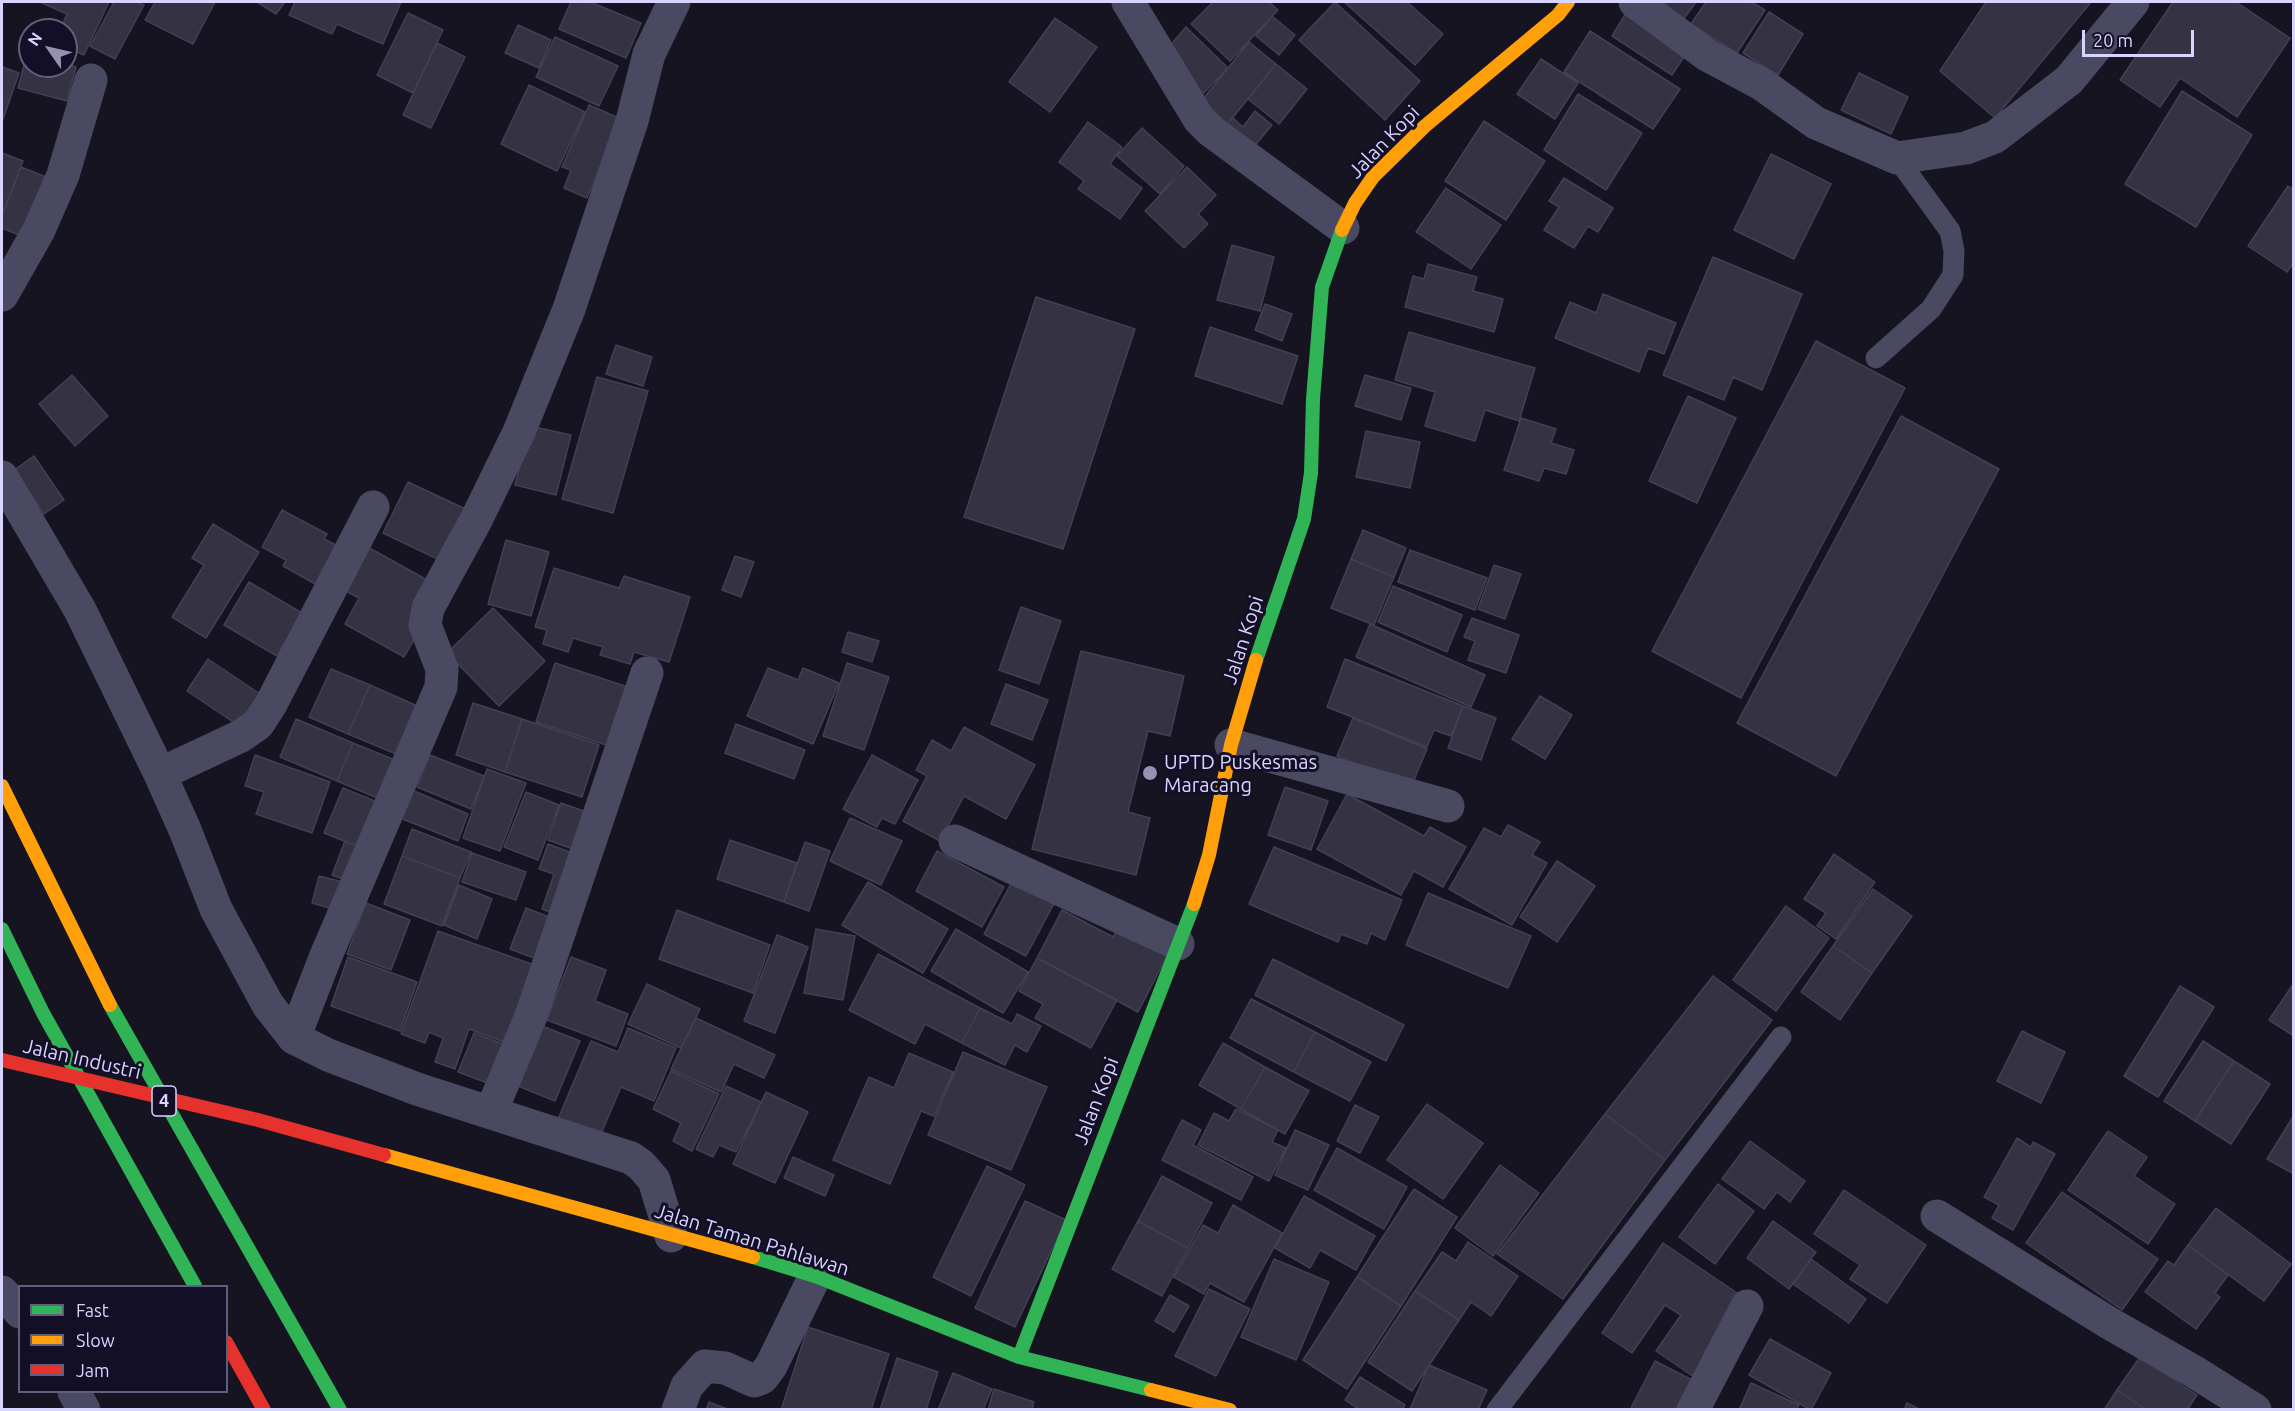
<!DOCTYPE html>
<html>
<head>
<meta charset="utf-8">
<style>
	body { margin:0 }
	#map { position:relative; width:2295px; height:1411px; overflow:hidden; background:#161421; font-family:Ubuntu,sans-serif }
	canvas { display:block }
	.frame { position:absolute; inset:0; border:3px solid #d9d4ff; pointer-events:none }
	.legend { position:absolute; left:18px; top:1285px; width:210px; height:108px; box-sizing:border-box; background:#130f26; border:2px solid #625e7d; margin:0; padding:8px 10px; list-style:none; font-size:18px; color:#d9d4ff }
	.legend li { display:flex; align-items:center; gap:12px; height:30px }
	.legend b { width:30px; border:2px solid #625e7d }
	.north { position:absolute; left:18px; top:18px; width:60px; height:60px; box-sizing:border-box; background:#130f26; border:2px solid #625e7d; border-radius:50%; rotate:304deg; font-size:16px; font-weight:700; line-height:24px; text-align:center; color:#d9d4ff }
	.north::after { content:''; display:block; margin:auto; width:21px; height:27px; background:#9591b1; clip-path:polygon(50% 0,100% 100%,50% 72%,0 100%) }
	.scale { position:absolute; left:2082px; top:30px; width:112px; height:27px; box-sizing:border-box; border:3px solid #d9d4ff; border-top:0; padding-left:8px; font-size:18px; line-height:21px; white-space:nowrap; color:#d9d4ff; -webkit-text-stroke:4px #130f26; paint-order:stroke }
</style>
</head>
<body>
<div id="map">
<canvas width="2295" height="1411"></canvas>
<div class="frame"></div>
<ul class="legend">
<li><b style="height:8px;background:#30b455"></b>Fast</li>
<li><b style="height:8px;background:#ff9f0a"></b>Slow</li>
<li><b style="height:8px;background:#e5322d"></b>Jam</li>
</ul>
<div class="north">N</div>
<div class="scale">20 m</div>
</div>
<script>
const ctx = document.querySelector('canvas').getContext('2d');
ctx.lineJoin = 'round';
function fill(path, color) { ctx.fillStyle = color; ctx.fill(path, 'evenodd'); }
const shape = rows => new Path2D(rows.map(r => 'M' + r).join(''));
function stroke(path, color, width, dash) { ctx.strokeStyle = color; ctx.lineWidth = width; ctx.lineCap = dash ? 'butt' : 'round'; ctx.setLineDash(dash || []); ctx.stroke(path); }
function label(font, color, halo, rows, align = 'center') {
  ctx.font = font + ' Ubuntu,sans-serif'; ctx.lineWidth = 6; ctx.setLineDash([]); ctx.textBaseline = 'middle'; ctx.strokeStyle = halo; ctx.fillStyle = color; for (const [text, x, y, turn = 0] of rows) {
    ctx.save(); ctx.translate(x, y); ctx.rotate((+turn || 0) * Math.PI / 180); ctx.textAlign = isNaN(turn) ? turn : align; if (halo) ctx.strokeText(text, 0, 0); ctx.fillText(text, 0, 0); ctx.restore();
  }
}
const building = shape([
	[40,2,109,2,84,55,66,47,66,30,60,30,67,14,40,2],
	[114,2,137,2,144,5,115,59,90,46,114,2],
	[155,2,215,2,193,44,145,20,155,2],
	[257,2,285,2,276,14,257,2],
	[295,2,401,2,383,44,337,24,332,34,289,15,295,2],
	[571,2,590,2,641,23,626,58,559,29,571,2],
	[1213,2,1269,2,1278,10,1230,61,1191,24,1213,2],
	[1335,2,1420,81,1385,120,1299,40,1335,2],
	[1344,2,1407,2,1443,34,1415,65,1344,2],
	[1656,2,1696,2,1683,20,1656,2],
	[1706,2,1751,2,1765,10,1737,53,1691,24,1706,2],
	[1986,2,2091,2,1995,118,1940,71,1986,2],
	[2173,2,2236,2,2290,38,2237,117,2180,78,2160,107,2120,80,2173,2],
	[1769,12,1803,34,1778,75,1743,53,1769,12],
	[408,13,443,30,413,93,377,75,408,13],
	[1626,13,1687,52,1672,75,1612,36,1626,13],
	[1272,16,1295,35,1279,55,1256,36,1272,16],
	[1055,18,1097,47,1050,112,1009,82,1055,18],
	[518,25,551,40,539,68,505,53,518,25],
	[1186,27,1228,68,1198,99,1168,48,1186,27],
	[1590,31,1680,89,1653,129,1564,72,1590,31],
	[555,37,618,66,599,106,536,77,555,37],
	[1249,42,1276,64,1226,126,1199,104,1249,42],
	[437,43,465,57,431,128,403,115,437,43],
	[27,54,30,55,30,66,66,66,66,64,76,67,67,101,18,88,27,54],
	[1541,59,1578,83,1555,119,1517,94,1541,59],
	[1276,64,1307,89,1279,124,1248,99,1276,64],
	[2,67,19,73,3,119,2,118,2,67],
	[1859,73,1908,97,1891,134,1841,110,1859,73],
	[529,85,585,112,557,171,501,144,529,85],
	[2182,91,2252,135,2196,227,2125,184,2182,91],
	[1578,94,1642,133,1606,190,1544,150,1578,94],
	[589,105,621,119,587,198,564,188,571,170,562,167,589,105],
	[1255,111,1272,125,1252,149,1226,126,1233,118,1243,127,1255,111],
	[1484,121,1545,161,1506,220,1445,181,1484,121],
	[1088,122,1122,147,1110,164,1142,188,1120,219,1078,189,1084,181,1059,162,1088,122],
	[1142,128,1184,166,1160,194,1117,156,1142,128],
	[2,153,23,161,2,216,2,153],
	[1771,154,1831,184,1794,259,1734,230,1771,154],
	[21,167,54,180,31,240,2,228,2,216,21,167],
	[1187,167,1216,195,1198,214,1208,224,1184,248,1145,211,1187,167],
	[1564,178,1613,208,1598,232,1588,226,1574,248,1544,230,1559,207,1549,201,1564,178],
	[2288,186,2294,190,2294,262,2287,272,2248,246,2288,186],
	[1446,188,1501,225,1471,269,1416,232,1446,188],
	[1232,245,1274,257,1260,311,1217,300,1232,245],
	[1713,257,1802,294,1762,390,1733,377,1724,400,1663,375,1713,257],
	[1428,264,1477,277,1473,291,1503,299,1494,332,1405,307,1413,276,1424,279,1428,264],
	[1603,294,1676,323,1664,354,1648,348,1639,372,1555,338,1570,302,1596,313,1603,294],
	[1036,297,1135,329,1063,549,964,517,1036,297],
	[1265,304,1292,314,1282,341,1255,330,1265,304],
	[1210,327,1298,356,1282,404,1195,376,1210,327],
	[1409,332,1535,368,1519,421,1485,410,1475,441,1425,426,1435,392,1395,380,1409,332],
	[1816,341,1905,388,1741,698,1652,651,1816,341],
	[616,345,652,357,643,386,606,374,616,345],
	[72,375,108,416,75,446,39,404,72,375],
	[1365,375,1411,388,1401,420,1355,406,1365,375],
	[597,377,648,391,613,513,562,499,597,377],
	[1688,396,1736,418,1697,503,1649,481,1688,396],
	[1901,416,1999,469,1836,776,1737,723,1901,416],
	[1521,418,1556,429,1551,443,1574,450,1566,474,1544,468,1539,481,1504,470,1521,418],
	[530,426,571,435,556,495,515,485,530,426],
	[1366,431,1420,442,1410,488,1356,477,1366,431],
	[34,456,64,500,44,514,14,470,34,456],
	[408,482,474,513,450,565,383,533,408,482],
	[282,510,327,534,324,539,340,547,319,586,283,566,286,560,262,547,282,510],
	[213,524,259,552,206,638,172,617,204,565,192,558,213,524],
	[1363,530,1406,548,1394,577,1351,559,1363,530],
	[506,540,549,552,531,616,488,604,506,540],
	[366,546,436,585,424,622,404,657,345,624,359,598,342,589,366,546],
	[1410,550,1487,578,1475,610,1398,582,1410,550],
	[735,556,754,562,741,597,722,590,735,556],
	[1351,559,1394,577,1374,625,1331,608,1351,559],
	[1494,565,1521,574,1505,619,1478,609,1494,565],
	[554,568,619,588,624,576,690,597,669,662,634,652,630,664,600,655,603,647,573,638,568,652,543,644,547,630,535,627,554,568],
	[249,582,302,613,277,656,224,625,249,582],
	[1393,586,1462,615,1447,652,1378,622,1393,586],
	[1021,607,1061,621,1039,684,999,670,1021,607],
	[493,608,545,661,499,706,447,653,493,608],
	[1472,618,1519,635,1506,673,1468,660,1475,641,1464,637,1472,618],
	[1370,624,1485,675,1471,707,1356,657,1370,624],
	[848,632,879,641,872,662,842,652,848,632],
	[1081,651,1184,676,1170,736,1148,731,1128,812,1150,818,1136,875,1032,849,1081,651],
	[208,659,266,698,245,730,187,691,208,659],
	[1345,659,1463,706,1451,736,1434,730,1427,747,1327,707,1345,659],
	[555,663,628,687,609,746,536,722,555,663],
	[847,663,889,677,864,750,823,736,847,663],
	[768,668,798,680,803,668,839,683,813,744,747,716,768,668],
	[331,669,370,685,348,734,309,717,331,669],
	[1006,684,1048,700,1032,740,991,724,1006,684],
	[370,685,422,708,401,756,348,734,370,685],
	[1540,696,1572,715,1545,759,1512,739,1540,696],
	[473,703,522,719,505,772,456,755,473,703],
	[1463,706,1496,718,1481,760,1448,748,1463,706],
	[1353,718,1427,749,1408,794,1371,771,1337,756,1353,718],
	[296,719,353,743,337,781,280,757,296,719],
	[522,719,599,745,582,797,505,772,522,719],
	[736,724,805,750,794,779,725,753,736,724],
	[964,727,1035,765,1006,819,964,796,940,841,903,821,927,776,916,770,932,740,951,751,964,727],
	[353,743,405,764,389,803,337,781,353,743],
	[255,755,330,782,312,833,256,814,264,792,245,786,255,755],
	[430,755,484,776,471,809,417,787,430,755],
	[872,755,918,780,895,824,882,818,877,827,843,809,872,755],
	[487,769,526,783,500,851,463,838,487,769],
	[1285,787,1328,801,1311,850,1268,835,1285,787],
	[343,788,387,806,369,851,324,833,343,788],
	[412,790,468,814,458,841,400,818,412,790],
	[526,792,559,805,538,860,504,847,526,792],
	[1347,794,1424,836,1430,827,1466,847,1443,887,1414,871,1401,895,1317,849,1347,794],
	[561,803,598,816,584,853,548,840,561,803],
	[850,818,902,841,881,885,830,861,850,818],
	[1508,825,1540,842,1532,855,1547,863,1512,925,1449,889,1484,828,1501,837,1508,825],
	[412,829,471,852,460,878,402,856,412,829],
	[730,840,797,863,784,902,717,879,730,840],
	[345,841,366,850,353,883,332,875,345,841],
	[805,842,830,851,809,911,784,902,805,842],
	[548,844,583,857,561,916,542,909,554,874,539,869,548,844],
	[1274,847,1402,900,1385,940,1371,933,1367,944,1341,934,1338,942,1249,904,1274,847],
	[937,851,1004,887,982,927,916,891,937,851],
	[472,853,526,872,516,900,462,882,472,853],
	[1834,854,1875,882,1836,939,1817,926,1826,913,1804,899,1834,854],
	[402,856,460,878,442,926,384,904,402,856],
	[1557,861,1595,886,1557,942,1520,917,1557,861],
	[319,876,351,884,343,912,312,903,319,876],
	[1014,878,1056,900,1026,956,984,934,1014,878],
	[868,882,948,929,923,973,842,925,868,882],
	[459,885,492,899,477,939,444,925,459,885],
	[1873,889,1912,916,1872,973,1833,946,1873,889],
	[1428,893,1531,936,1508,988,1406,945,1428,893],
	[366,903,410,920,391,970,347,954,366,903],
	[1786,906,1829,938,1776,1011,1733,980,1786,906],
	[526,908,562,922,547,963,510,949,526,908],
	[677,910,770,945,753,993,659,959,677,910],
	[1062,910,1113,937,1120,926,1169,952,1138,1012,1037,958,1062,910],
	[816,929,855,936,843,1000,804,993,816,929],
	[956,929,1028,972,1003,1013,931,971,956,929],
	[438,931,540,967,512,1045,469,1029,455,1069,435,1062,443,1038,429,1032,425,1043,401,1034,438,931],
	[777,935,808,947,775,1033,744,1021,777,935],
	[1833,946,1872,973,1840,1020,1801,992,1833,946],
	[878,954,980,1008,962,1043,925,1024,915,1044,849,1010,878,954],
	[348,957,417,982,400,1031,331,1006,348,957],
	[571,957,606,970,595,1001,628,1014,616,1046,547,1020,571,957],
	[1037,958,1117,1000,1091,1048,1035,1018,1043,1004,1019,991,1037,958],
	[1273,959,1404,1025,1386,1061,1255,995,1273,959],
	[1713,976,1772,1020,1665,1160,1605,1114,1713,976],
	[2294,983,2294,1036,2269,1020,2294,983],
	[647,984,700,1009,681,1048,628,1024,647,984],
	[2180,986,2214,1007,2158,1097,2124,1076,2180,986],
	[1251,999,1315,1032,1294,1072,1230,1038,1251,999],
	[980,1008,1012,1024,1017,1014,1041,1026,1027,1052,1015,1045,1005,1065,962,1043,980,1008],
	[696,1018,775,1055,764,1078,734,1064,721,1092,671,1069,696,1018],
	[542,1026,580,1041,555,1101,518,1086,542,1026],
	[628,1028,676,1048,654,1101,621,1087,600,1136,558,1119,591,1041,618,1052,628,1028],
	[2022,1031,2065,1052,2041,1103,1997,1081,2022,1031],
	[1315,1032,1371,1062,1350,1101,1294,1072,1315,1032],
	[474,1033,513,1048,498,1087,458,1072,474,1033],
	[2203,1041,2234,1061,2195,1121,2164,1101,2203,1041],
	[1223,1043,1265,1067,1241,1109,1199,1085,1223,1043],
	[963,1052,1047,1087,1011,1170,928,1135,963,1052],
	[909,1053,953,1072,934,1116,921,1111,890,1184,833,1160,869,1077,894,1088,909,1053],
	[2234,1061,2270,1084,2231,1144,2195,1121,2234,1061],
	[1265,1067,1309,1091,1285,1134,1241,1109,1265,1067],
	[671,1071,719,1094,692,1151,673,1141,681,1123,653,1109,671,1071],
	[726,1086,761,1102,736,1152,719,1145,713,1157,696,1149,726,1086],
	[766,1092,808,1112,775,1183,733,1164,766,1092],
	[1427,1104,1483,1143,1443,1199,1387,1160,1427,1104],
	[1355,1105,1379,1117,1360,1153,1337,1141,1355,1105],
	[1236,1109,1278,1130,1272,1142,1286,1148,1269,1181,1198,1145,1214,1113,1229,1121,1236,1109],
	[1605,1114,1665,1160,1563,1299,1497,1254,1605,1114],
	[2294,1115,2294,1174,2267,1159,2294,1115],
	[1182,1120,1201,1130,1193,1145,1253,1177,1241,1200,1162,1160,1182,1120],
	[1295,1130,1329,1145,1308,1190,1275,1175,1295,1130],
	[2108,1131,2147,1157,2134,1176,2175,1204,2148,1244,2068,1190,2108,1131],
	[2017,1138,2031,1147,2033,1142,2055,1154,2013,1230,1992,1218,1999,1205,1984,1197,2017,1138],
	[1750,1141,1805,1181,1790,1202,1777,1192,1764,1209,1722,1179,1750,1141],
	[1337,1148,1407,1187,1384,1229,1314,1190,1337,1148],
	[793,1157,834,1175,825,1196,784,1178,793,1157],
	[1500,1165,1539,1193,1493,1256,1455,1228,1500,1165],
	[987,1166,1025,1185,971,1296,933,1277,987,1166],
	[1162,1176,1212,1203,1188,1248,1138,1221,1162,1176],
	[1718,1184,1754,1211,1715,1264,1679,1237,1718,1184],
	[1414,1189,1457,1217,1401,1306,1357,1277,1414,1189],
	[1844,1190,1926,1245,1887,1303,1850,1279,1860,1265,1814,1234,1844,1190],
	[2062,1192,2158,1259,2122,1310,2026,1243,2062,1192],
	[1304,1196,1375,1236,1356,1270,1320,1250,1310,1268,1275,1248,1304,1196],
	[1025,1201,1066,1220,1015,1327,975,1308,1025,1201],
	[1233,1205,1282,1233,1244,1302,1210,1283,1204,1294,1174,1277,1203,1225,1218,1233,1233,1205],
	[2216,1208,2291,1264,2264,1301,2188,1245,2216,1208],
	[1138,1221,1188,1248,1162,1296,1112,1269,1138,1221],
	[1773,1221,1816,1252,1789,1289,1747,1258,1773,1221],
	[1468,1242,1518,1276,1491,1316,1471,1302,1459,1320,1415,1291,1442,1252,1456,1261,1468,1242],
	[1663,1243,1746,1299,1694,1377,1656,1351,1681,1315,1665,1305,1632,1353,1602,1333,1663,1243],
	[2188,1245,2228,1275,2215,1293,2220,1297,2196,1329,2145,1292,2168,1261,2174,1265,2188,1245],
	[1274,1259,1329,1282,1296,1360,1241,1337,1274,1259],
	[1811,1259,1866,1299,1849,1323,1793,1284,1811,1259],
	[1357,1277,1401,1306,1347,1389,1303,1360,1357,1277],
	[1209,1289,1250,1309,1216,1376,1175,1356,1209,1289],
	[1415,1291,1459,1320,1412,1391,1368,1362,1415,1291],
	[1170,1295,1189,1306,1174,1332,1155,1321,1170,1295],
	[808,1327,889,1354,871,1410,781,1410,808,1327],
	[1770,1339,1831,1373,1811,1410,1749,1375,1770,1339],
	[2140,1357,2197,1395,2187,1410,2146,1410,2117,1390,2140,1357],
	[897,1358,938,1372,926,1410,880,1410,897,1358],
	[1655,1361,1700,1384,1687,1410,1630,1410,1655,1361],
	[1429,1365,1487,1390,1478,1410,1410,1409,1429,1365],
	[953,1373,992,1389,983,1410,938,1410,953,1373],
	[1360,1377,1405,1405,1402,1410,1360,1410,1345,1400,1360,1377],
	[1751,1383,1799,1405,1796,1410,1739,1410,1751,1383],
	[994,1389,1034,1402,1032,1410,988,1410,994,1389],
	[2117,1390,2146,1410,2104,1410,2117,1390],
	[709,1402,730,1410,706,1410,709,1402],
	[1907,1403,1921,1410,1904,1410,1907,1403]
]);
fill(building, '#343243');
stroke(building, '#433f54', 1.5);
stroke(shape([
	[1876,358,1931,309,1953,275,1954,251,1950,231,1897,158],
	[1497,1410,1781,1037]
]), '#4a4962', 21);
stroke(shape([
	[1128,2,1199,119,1211,131,1343,228],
	[1635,2,1707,55,1763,85,1816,123,1897,158,1966,148,1995,137,2069,80,2133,2],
	[2,295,39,230,63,175,91,80],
	[2,477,80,610,160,774,185,830,216,909,268,1005,294,1038,328,1055,417,1089,631,1158,641,1165,654,1180,671,1236],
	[1231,745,1448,806],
	[160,774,241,736,258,724,271,704,373,507],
	[955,841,1178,944],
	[294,1038,325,958,441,687,442,669,425,625,428,608,476,520,519,432,569,309,632,121,649,54,674,2],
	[491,1112,531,1016,647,673],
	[1937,1216,2109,1323,2193,1371,2255,1410],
	[2,1292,20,1312],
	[74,1392,84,1410],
	[678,1410,687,1386,705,1366,725,1368,754,1381,762,1378,771,1366,815,1276],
	[1693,1410,1747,1306]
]), '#4a4962', 33);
stroke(shape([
	[1256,660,1304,519,1311,473,1313,399,1322,287,1342,230],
	[2,929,43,1013,195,1286],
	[110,1005,340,1410],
	[753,1257,815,1276,1019,1357,1151,1390],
	[1019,1357,1194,904]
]), '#30b455', 14);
stroke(shape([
	[1342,230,1355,203,1373,177,1425,126,1558,15,1568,2],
	[2,786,110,1005],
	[1194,904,1209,855,1231,745,1256,660],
	[384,1155,753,1257],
	[1151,1390,1230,1410]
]), '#ff9f0a', 14);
stroke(shape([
	[2,1060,258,1120,384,1155],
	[226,1342,264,1410]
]), '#e5322d', 14);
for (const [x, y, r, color] of [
	[1150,773,8,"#9591b1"]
]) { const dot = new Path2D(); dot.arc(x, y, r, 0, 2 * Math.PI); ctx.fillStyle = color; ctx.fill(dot); stroke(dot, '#130f26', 2); }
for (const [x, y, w] of [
	[164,1101,24]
]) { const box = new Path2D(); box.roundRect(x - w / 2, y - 15, w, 30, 4.5); ctx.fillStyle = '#130f26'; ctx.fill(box); stroke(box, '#d9d4ff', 1.5); }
label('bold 18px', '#d9d4ff', null, [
	["4",164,1101]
]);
label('20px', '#d9d4ff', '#130f26', [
	["Jalan Kopi",1384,142,-46],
	["Jalan Kopi",1243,640,-72],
	["Jalan Industri",82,1059,13],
	["Jalan Kopi",1096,1101,-69],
	["Jalan Taman Pahlawan",752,1240,17]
]);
label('20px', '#d9d4ff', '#130f26', [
	["UPTD Puskesmas",1164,762],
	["Maracang",1164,785]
], 'left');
</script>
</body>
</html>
